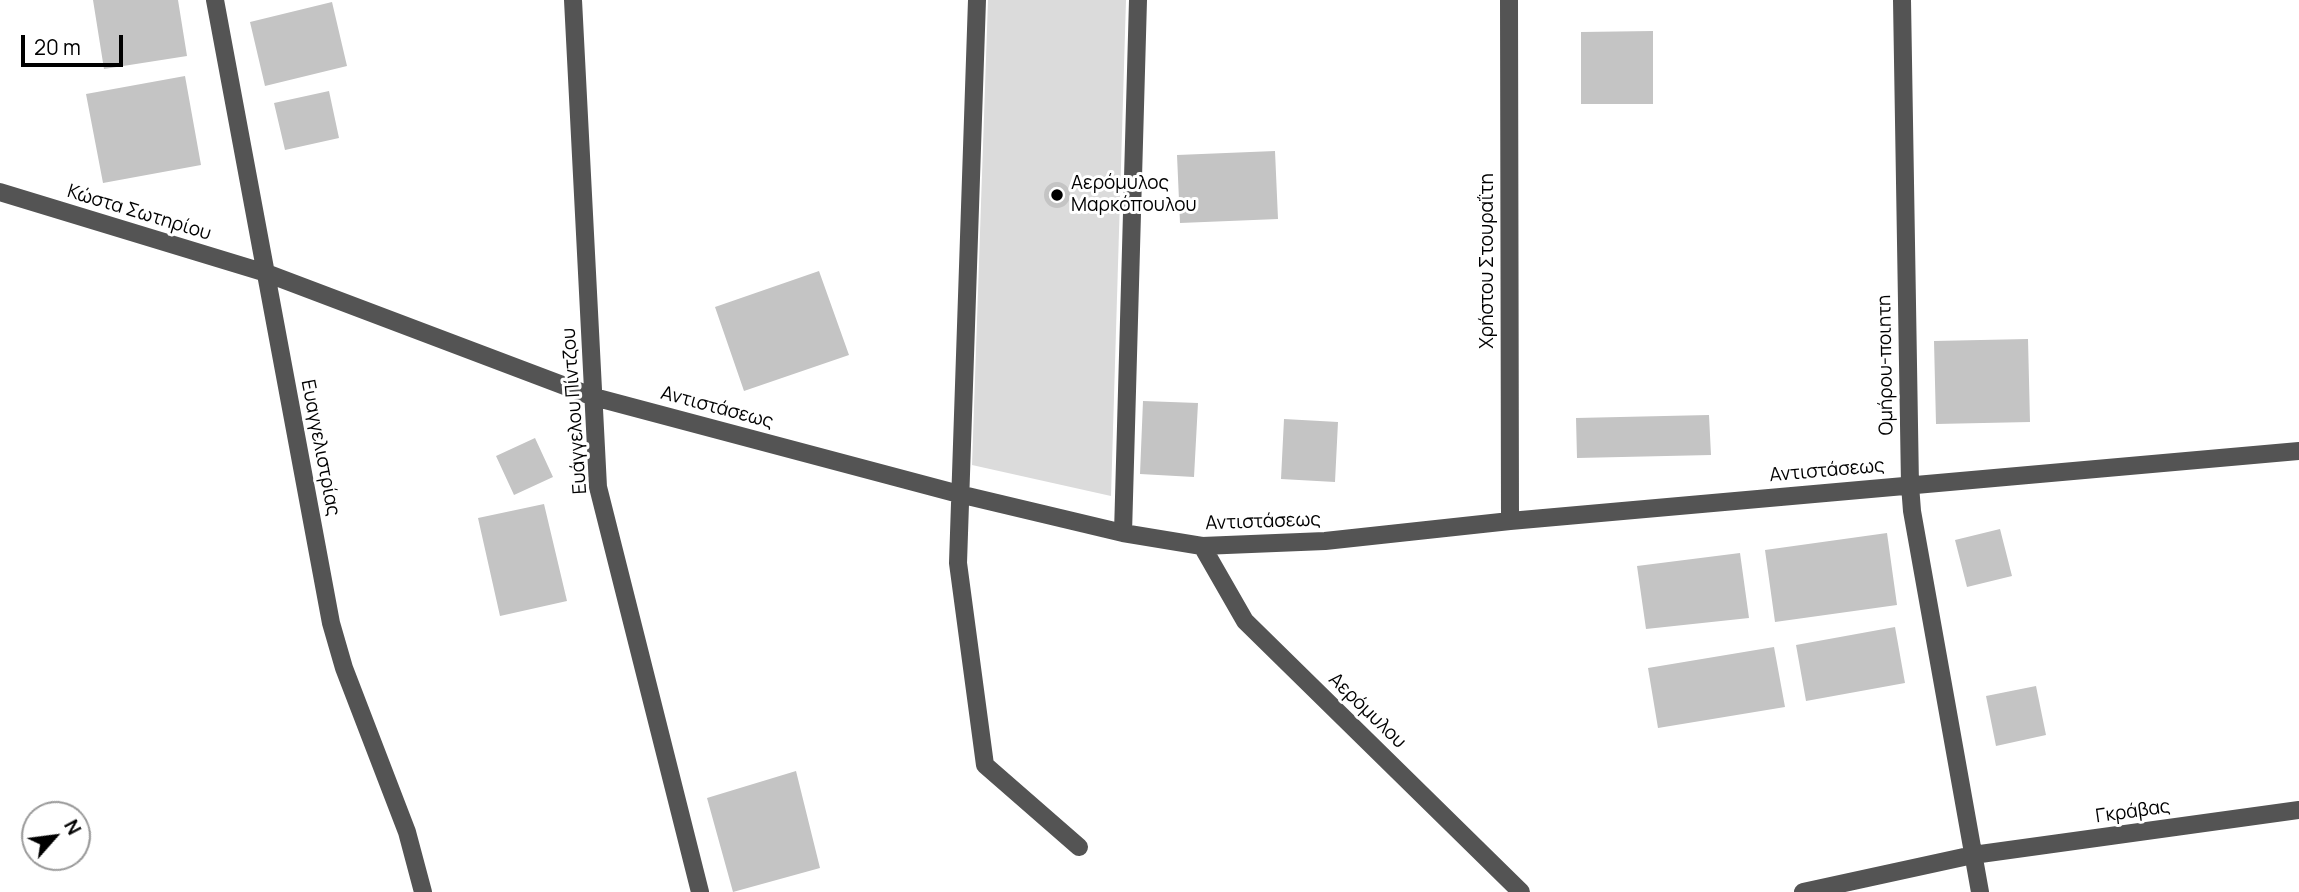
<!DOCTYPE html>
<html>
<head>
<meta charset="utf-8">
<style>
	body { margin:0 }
	#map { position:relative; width:2299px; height:892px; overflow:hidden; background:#fff; font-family:Manrope,sans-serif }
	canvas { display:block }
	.north { position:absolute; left:21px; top:801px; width:70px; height:70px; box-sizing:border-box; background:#fff; border:2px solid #999; border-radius:50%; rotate:62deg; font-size:19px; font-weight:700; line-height:28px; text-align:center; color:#000 }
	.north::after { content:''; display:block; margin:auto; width:24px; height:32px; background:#000; clip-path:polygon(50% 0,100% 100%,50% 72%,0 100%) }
	.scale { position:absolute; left:21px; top:35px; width:102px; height:32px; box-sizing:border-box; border:4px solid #000; border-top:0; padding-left:9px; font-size:21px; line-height:24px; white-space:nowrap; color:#000; -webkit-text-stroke:5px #fff; paint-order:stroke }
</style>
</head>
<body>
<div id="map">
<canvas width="2299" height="892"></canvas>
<div class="north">N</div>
<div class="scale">20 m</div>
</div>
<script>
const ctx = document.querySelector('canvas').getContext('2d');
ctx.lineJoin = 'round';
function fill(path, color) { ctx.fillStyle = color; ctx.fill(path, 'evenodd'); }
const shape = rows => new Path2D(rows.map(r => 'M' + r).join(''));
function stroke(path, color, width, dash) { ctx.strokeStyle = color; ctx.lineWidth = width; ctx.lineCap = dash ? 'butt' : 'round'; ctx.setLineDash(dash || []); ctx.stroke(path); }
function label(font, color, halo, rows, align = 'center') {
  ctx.font = font + ' Manrope,sans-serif'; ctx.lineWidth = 6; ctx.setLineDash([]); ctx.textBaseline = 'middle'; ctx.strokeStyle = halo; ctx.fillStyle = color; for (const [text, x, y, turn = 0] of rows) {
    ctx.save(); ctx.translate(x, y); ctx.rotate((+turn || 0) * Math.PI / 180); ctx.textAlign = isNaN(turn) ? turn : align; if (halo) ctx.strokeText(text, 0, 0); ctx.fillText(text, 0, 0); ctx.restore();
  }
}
fill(shape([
	[988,0,1126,0,1111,496,972,465]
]), '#dbdbdb');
fill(shape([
	[93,0,178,0,187,56,104,69],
	[332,2,347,66,265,86,250,22],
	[1653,31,1653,104,1581,104,1581,32],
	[185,76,201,165,103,183,86,94],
	[329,91,339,138,285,150,274,103],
	[1275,151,1278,219,1180,223,1177,155],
	'1044 195a13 13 0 1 1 26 0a13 13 0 1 1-26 0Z',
	[819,271,849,355,744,391,715,307],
	[2028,339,2030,422,1936,424,1934,341],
	[1143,401,1198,403,1194,477,1140,474],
	[1709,415,1711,455,1577,458,1576,418],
	[1284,419,1338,422,1335,482,1281,479],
	[535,438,553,477,514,495,496,456],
	[544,504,567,601,500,616,478,518],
	[2000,529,2012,576,1967,587,1955,540],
	[1887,533,1897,605,1775,622,1765,550],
	[1740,553,1749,618,1646,629,1637,566],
	[1895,627,1905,683,1806,701,1796,645],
	[1774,647,1785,707,1658,728,1648,668],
	[2036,686,2046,735,1996,746,1986,696],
	[796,771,820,868,733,892,707,798]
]), '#c4c4c4');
stroke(shape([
	[215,0,331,623,344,668,407,832,423,892],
	[573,0,598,487,700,892],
	[977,0,958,563,985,765,1079,847],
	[1509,0,1510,521],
	[1902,0,1910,485,1912,511,1980,892],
	[0,192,266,273,594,397,959,494,1123,533,1202,546,1325,541,1510,521,2299,451],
	[1123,533,1138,0],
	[1202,546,1245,621,1521,892],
	[1803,892,1973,855,2299,810]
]), '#545454', 18);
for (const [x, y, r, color] of [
	[1057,195,7,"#000"]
]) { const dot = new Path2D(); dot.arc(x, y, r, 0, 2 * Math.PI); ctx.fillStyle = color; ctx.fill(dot); stroke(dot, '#fff', 2.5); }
label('19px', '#000', '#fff', [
	["Αερόμυλος",1071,184],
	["Μαρκόπουλου",1071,206]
], 'left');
label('19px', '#000', '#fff', [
	["Κώστα Σωτηρίου",139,213,17],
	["Χρήστου Στουραΐτη",1488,261,-90],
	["Ομήρου-ποιητη",1886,365,-91],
	["Αντιστάσεως",717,408,15],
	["Ευάγγελου Πίντζου",575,411,-94],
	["Ευαγγελιστρίας",320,448,79],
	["Αντιστάσεως",1827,471,-5],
	["Αντιστάσεως",1263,522,-2],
	["Αερόμυλου",1367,711,44],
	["Γκράβας",2133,812,-8]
]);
</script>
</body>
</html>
